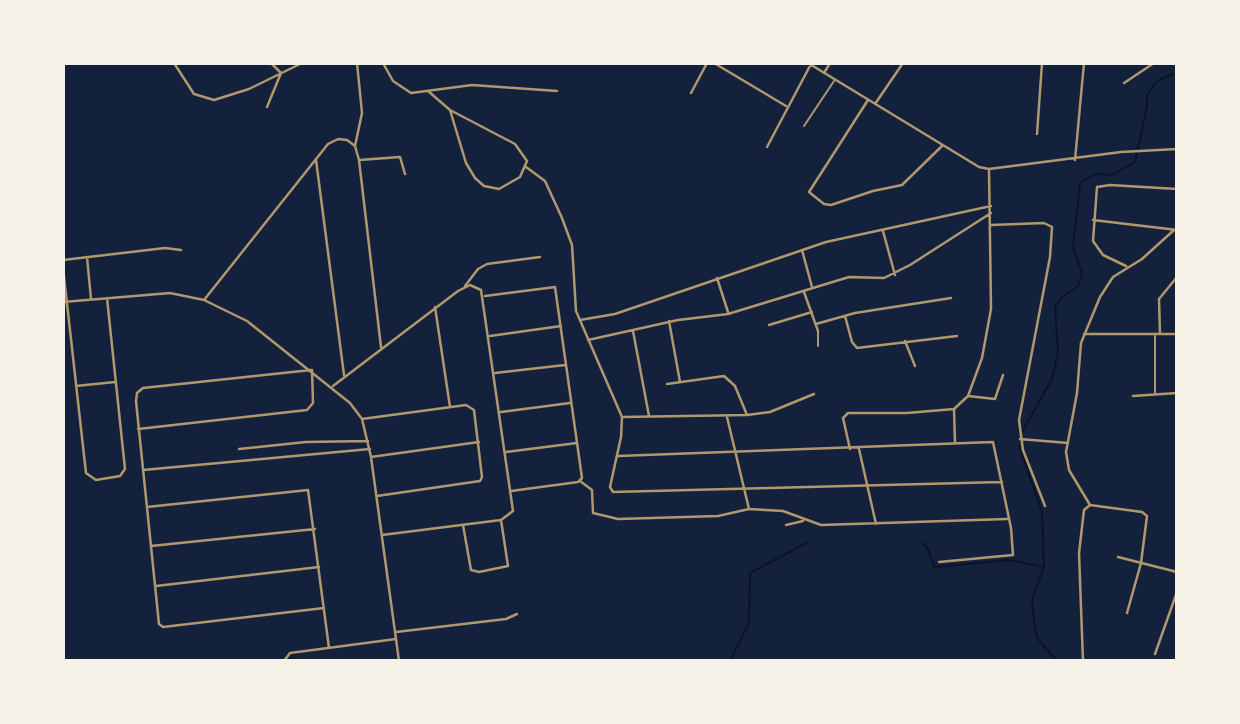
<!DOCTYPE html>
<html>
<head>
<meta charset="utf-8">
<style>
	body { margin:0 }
	#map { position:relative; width:1240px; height:724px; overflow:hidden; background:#14213d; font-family:"Varela Round",sans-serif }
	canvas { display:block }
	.frame { position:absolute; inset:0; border:65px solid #f6f1e7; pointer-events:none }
</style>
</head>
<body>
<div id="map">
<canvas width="1240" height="724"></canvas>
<div class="frame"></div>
</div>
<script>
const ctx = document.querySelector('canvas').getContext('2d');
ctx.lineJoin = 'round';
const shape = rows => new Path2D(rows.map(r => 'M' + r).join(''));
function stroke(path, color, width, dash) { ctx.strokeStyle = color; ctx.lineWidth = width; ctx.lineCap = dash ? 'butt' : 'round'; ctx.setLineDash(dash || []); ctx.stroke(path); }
stroke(shape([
	[1022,432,1052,379,1058,353,1055,307,1062,297,1078,286,1082,273,1073,248,1080,183,1095,174,1112,175,1135,162,1147,106,1147,95,1157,81,1177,72],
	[1019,446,1042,512,1044,567,1032,599,1034,623,1037,638,1057,661],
	[922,543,928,549,934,567,1010,560,1044,567],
	[730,661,749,623,750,573,808,542]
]), '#0b132b', 2);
stroke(shape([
	[804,126,834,81],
	[818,332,818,346],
	[1155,336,1155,393]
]), '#b1986c', 2);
stroke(shape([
	[174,63,194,94,214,100,249,89,302,63],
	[383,63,393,81,411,93,472,85,557,91],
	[714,63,786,106],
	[808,63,979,167,989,169,1121,152,1177,149],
	[824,73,830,63],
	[1124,83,1154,63],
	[428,91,450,110,515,144,527,161,520,177,499,189,484,186,475,178,466,163,450,110],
	[691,93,707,63],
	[868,100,809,192,824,204,831,205,873,191,902,185,943,145],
	[875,104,903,63],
	[267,107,281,73,271,63],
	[1037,134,1042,63],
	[355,146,362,113,357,63],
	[767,147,811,64],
	[316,160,344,375],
	[359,160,400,157,405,174],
	[1075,160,1084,63],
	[526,167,545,181,562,218,572,245,576,311,622,417,621,437,610,487,613,492,1002,482],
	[1093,220,1177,230],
	[991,225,1044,223,1052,227,1050,257,1019,420,1023,450,1045,506],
	[883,231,895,275],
	[802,250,812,287],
	[87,257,91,299],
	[63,260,165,248,181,250],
	[1126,266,1103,255,1093,241,1097,187,1110,185,1177,189],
	[63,268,86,473,96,480,120,476,125,469,107,298],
	[717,278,728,312],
	[465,286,478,269,487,264,540,257],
	[804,292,818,331],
	[485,296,555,287,582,478,578,482,511,491],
	[204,300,328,144,338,139,347,140,355,146,359,160,381,347],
	[63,302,170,293,204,300,247,321,350,403,362,419,371,457,399,661],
	[435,307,450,407],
	[845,316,852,342,857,348,957,336],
	[580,320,615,314,826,242,991,206],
	[669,321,680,382],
	[816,324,855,313,951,298],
	[769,325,812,312],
	[633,331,649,416],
	[1084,334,1177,334],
	[1160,334,1159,299,1177,277],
	[490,336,561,326],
	[588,340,678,320,728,314,849,277,884,278,910,265,991,213],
	[905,341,915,366],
	[311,370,143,388,137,393,136,401,159,624,163,627,324,608],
	[495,373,565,365],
	[667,384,724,376,735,386,747,415],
	[76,386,115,382],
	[333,386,458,291,470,285,481,290,513,511,501,520,382,535],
	[968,396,995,399,1003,375],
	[1133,396,1177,393],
	[954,409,955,443],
	[501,412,570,403],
	[622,417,747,415,770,412,814,394],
	[727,417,749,509],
	[362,419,466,405,474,410,482,477,480,481,377,496],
	[138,429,307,410,313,403,312,370],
	[1020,439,1068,443],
	[239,449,306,442,368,441],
	[850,449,843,418,848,413,907,413,954,409,968,396,982,358,991,309,989,169],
	[859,449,876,524],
	[506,452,577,443],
	[618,456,993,442,1011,528,1013,555,939,562],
	[371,457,479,442],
	[143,470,370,449],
	[580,481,592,490,593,513,618,519,718,516,749,509,783,511,821,525,1007,519],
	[1090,505,1069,470,1066,452,1077,393,1081,343,1100,297,1113,277,1142,259,1174,230],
	[1090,505,1142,512,1147,516,1141,563,1127,613],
	[147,507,308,490,329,648],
	[463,525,471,570,479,572,508,566,501,520],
	[786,525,803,521],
	[151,546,315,529],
	[1118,557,1177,572],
	[156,586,319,567],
	[396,632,506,619,517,614],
	[1155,654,1177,592],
	[284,661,290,653,396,639],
	[1083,661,1079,553,1084,510,1090,505]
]), '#b1986c', 2.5);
</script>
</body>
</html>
